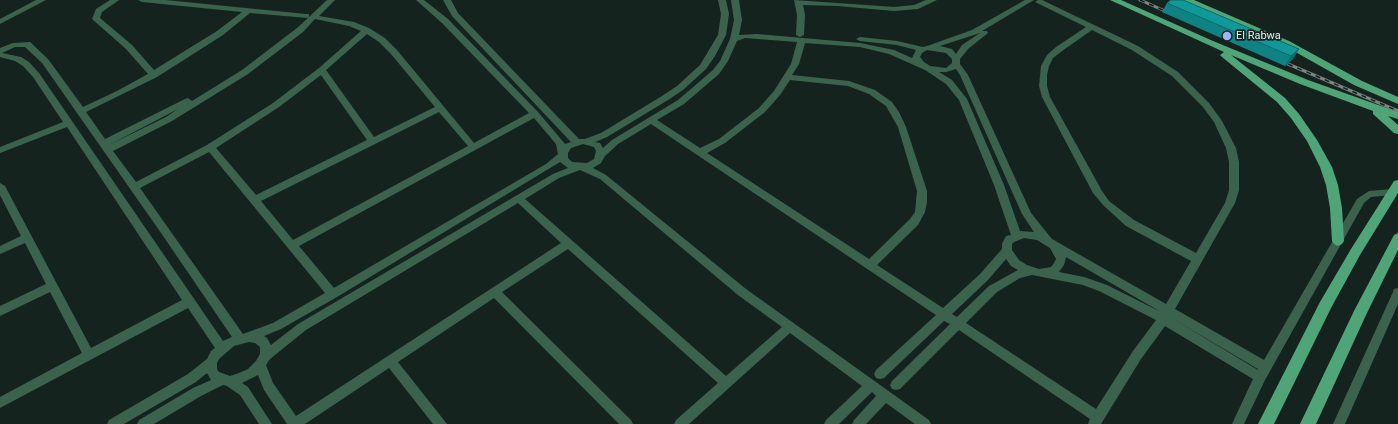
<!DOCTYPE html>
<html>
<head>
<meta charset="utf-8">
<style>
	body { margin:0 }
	canvas { display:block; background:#15231f }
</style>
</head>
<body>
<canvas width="1398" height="424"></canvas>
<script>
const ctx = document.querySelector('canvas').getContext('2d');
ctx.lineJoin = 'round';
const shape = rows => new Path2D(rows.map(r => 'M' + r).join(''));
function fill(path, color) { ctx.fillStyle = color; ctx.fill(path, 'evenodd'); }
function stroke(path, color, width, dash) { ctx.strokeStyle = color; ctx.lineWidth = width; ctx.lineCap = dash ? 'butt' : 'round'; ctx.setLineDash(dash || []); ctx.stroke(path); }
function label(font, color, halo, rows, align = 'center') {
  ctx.font = font + ' Roboto,sans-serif'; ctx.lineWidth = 3.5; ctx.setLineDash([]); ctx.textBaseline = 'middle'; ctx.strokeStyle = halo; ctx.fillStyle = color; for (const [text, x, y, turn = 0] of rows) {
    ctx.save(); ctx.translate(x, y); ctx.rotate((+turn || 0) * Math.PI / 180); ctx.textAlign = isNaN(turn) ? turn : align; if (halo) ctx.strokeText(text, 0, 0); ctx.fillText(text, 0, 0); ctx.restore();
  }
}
fill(shape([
	[36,0,46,0,0,24,0,19,36,0],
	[110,0,119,0,102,12,100,18,132,45,154,70,217,31,242,12,142,2,138,0,165,0,306,14,309,14,309,17,327,0,335,0,319,16,354,22,369,28,385,38,397,50,474,143,529,113,442,23,416,0,424,0,448,19,538,112,565,144,571,142,452,16,443,0,451,0,458,13,579,139,585,139,601,133,662,96,677,86,700,65,718,35,721,14,718,0,726,0,729,14,726,35,715,56,706,69,683,90,668,100,607,137,595,142,600,143,603,148,612,140,678,100,713,70,720,61,730,39,734,20,731,0,739,0,742,20,739,35,757,34,860,43,894,50,912,58,916,50,897,45,860,41,856,39,860,37,897,41,923,47,927,46,972,30,1025,0,1034,0,982,31,987,31,988,33,968,49,960,59,960,64,968,75,1031,213,1043,228,1052,239,1166,304,1191,261,1126,226,1103,205,1093,193,1042,97,1039,86,1041,66,1047,55,1056,47,1086,27,1035,2,1038,0,1042,0,1138,46,1178,72,1209,103,1222,121,1236,148,1239,162,1239,190,1235,203,1175,309,1264,360,1357,199,1369,191,1393,189,1398,192,1393,195,1371,197,1364,203,1265,380,1244,424,1232,424,1253,379,1165,326,1141,359,1101,424,1088,424,1090,419,959,330,900,389,896,390,892,389,890,385,892,381,950,324,944,321,884,378,880,379,876,378,874,374,876,370,936,315,651,124,618,144,605,156,601,163,593,168,606,175,746,289,929,420,931,424,915,424,886,403,866,424,852,424,854,420,876,396,872,392,839,424,824,424,826,420,862,386,790,333,689,424,674,424,676,420,718,383,568,249,502,292,631,420,633,424,619,424,494,298,398,362,447,424,433,424,389,368,305,424,287,424,264,390,258,375,242,383,248,387,272,424,259,424,240,395,227,386,223,385,201,396,154,424,137,424,139,420,193,388,211,380,207,373,196,382,124,424,107,424,109,420,188,374,207,359,211,351,215,348,188,308,0,408,0,397,82,353,50,292,0,316,0,306,46,284,25,243,0,254,0,246,21,236,0,195,0,183,5,186,91,348,182,300,67,127,0,153,0,147,63,122,33,77,23,66,15,61,0,57,0,48,13,43,30,42,48,59,83,107,117,91,148,74,126,49,92,19,96,9,110,0],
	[250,13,308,18,297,28,242,70,192,101,188,98,185,99,105,139,86,112,157,77,223,35,250,13],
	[315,19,349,26,361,31,319,68,273,103,207,145,136,182,113,151,172,121,248,74,303,32,315,19],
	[1092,30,1132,50,1172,76,1203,107,1214,122,1226,148,1229,162,1229,190,1225,203,1196,253,1134,220,1109,201,1102,191,1050,97,1047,86,1047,75,1049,66,1053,58,1062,51,1092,30],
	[980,33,962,45,956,54,952,49,940,46,980,33],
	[367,34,379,42,391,54,435,107,374,137,326,70,367,34],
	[745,38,797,42,791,64,774,91,759,108,719,139,700,148,657,120,684,104,719,74,728,61,737,41,745,38],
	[805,43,860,47,889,54,925,70,946,84,959,100,994,185,1011,235,1006,236,1002,244,1002,249,980,274,943,308,877,265,918,225,925,212,927,202,927,191,906,127,899,112,892,102,875,90,849,81,792,75,799,64,805,43],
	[15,47,25,47,42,63,159,230,232,337,223,341,39,73,29,62,21,57,2,53,15,47],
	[927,50,946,53,952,59,952,63,946,68,930,66,924,62,920,57,922,53,927,50],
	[956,69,960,75,1022,214,1034,232,1020,231,1004,185,967,99,952,80,939,72,946,72,956,69],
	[321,75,367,140,256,195,216,148,279,107,321,75],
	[790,80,848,86,869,94,886,106,898,127,917,191,915,212,910,219,869,259,707,153,725,143,765,112,780,95,790,80],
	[178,109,166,117,109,145,178,109],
	[439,112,468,146,293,240,261,201,439,112],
	[534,118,556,144,558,154,546,164,334,288,299,246,534,118],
	[583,144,594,147,596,151,594,159,587,163,572,162,568,158,568,153,571,148,583,144],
	[209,152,325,293,273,323,243,334,140,188,209,152],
	[560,162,568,168,553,174,298,324,271,345,267,338,264,336,281,329,337,297,560,162],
	[580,170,600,179,738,295,782,327,726,376,525,199,559,178,580,170],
	[518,203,561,243,296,416,273,383,266,365,270,359,306,330,518,203],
	[1024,238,1037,240,1050,248,1056,259,1054,263,1051,267,1039,269,1027,265,1019,260,1012,250,1012,244,1014,242,1024,238],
	[1066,257,1161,312,1107,285,1084,277,1059,272,1064,265,1066,257],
	[1006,259,1011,266,1018,270,989,286,957,317,952,314,988,280,1006,259],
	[1032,275,1083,285,1099,291,1156,320,1133,351,1096,409,966,323,997,292,1020,278,1032,275],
	[1170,317,1258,369,1258,370,1170,317],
	[249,342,255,343,260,347,260,354,256,361,248,369,239,373,230,376,219,372,217,369,217,363,219,359,234,346,249,342],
	[794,0,894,7,914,5,926,0,937,0,918,9,894,11,838,6,803,5,805,15,804,35,800,37,796,35,797,15,794,0],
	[1398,288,1398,304,1345,424,1333,424,1393,292,1394,289,1398,288]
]), '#3b624c');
fill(shape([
	[1110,0,1121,0,1213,41,1308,80,1398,112,1398,119,1388,116,1398,125,1398,134,1394,133,1373,114,1373,111,1300,84,1231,55,1285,98,1299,114,1317,140,1332,167,1338,185,1342,208,1344,241,1342,244,1338,246,1334,244,1332,241,1330,208,1326,185,1320,167,1307,141,1291,118,1277,102,1222,57,1220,55,1224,52,1110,0],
	[1182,0,1194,0,1289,41,1362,81,1398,97,1398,104,1354,85,1283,45,1182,0],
	[1398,180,1398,193,1360,255,1331,308,1274,424,1258,424,1320,302,1351,249,1394,181,1398,180],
	[1398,233,1398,250,1366,315,1316,424,1300,424,1354,311,1394,235,1398,233]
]), '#4fa578');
const rail = shape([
	[1140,0,1165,11],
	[1288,64,1398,111]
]);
stroke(rail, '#7a8582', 3);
stroke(rail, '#15231f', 1.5, [5]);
fill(shape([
	[1167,3,1299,49,1293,59,1285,66,1162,12]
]), '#0f8384');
fill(shape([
	[1299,49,1293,59,1285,66,1291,56]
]), '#0c6a6b');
const building = shape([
	[1171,0,1183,0,1299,49,1291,56,1167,3,1171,0]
]);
fill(building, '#119899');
stroke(building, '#0c6a6b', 1);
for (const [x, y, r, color] of [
	[1227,36,5,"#9fb3fd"]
]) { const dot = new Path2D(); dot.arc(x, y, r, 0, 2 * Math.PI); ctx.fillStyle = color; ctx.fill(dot); stroke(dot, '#15231f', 1.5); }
label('11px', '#e8f1ef', '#15231f', [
	["El Rabwa",1236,36]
], 'left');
</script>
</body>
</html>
